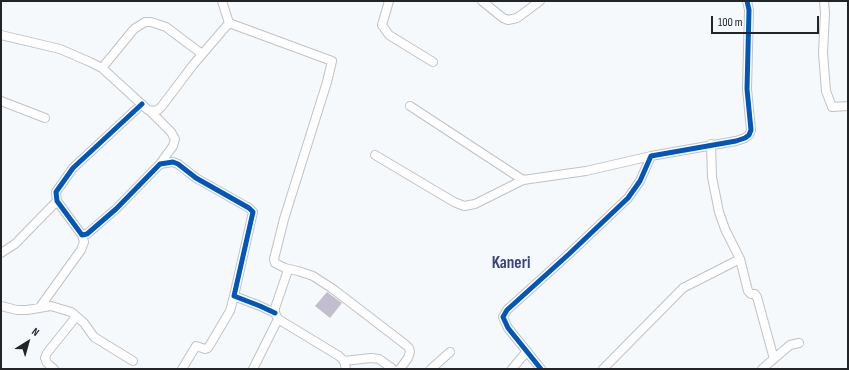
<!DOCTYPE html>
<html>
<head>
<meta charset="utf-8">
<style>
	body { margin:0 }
	#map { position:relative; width:849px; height:370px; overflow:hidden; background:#f6f9fc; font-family:"Sofia Sans Condensed",sans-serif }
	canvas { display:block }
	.frame { position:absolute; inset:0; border:2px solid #222427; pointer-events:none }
	.north { position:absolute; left:8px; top:322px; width:40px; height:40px; -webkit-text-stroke:3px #f3f8ff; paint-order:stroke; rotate:37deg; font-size:11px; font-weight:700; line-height:16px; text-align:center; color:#222427 }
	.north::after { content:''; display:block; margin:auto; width:14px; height:18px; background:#222427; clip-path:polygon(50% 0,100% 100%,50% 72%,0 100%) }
	.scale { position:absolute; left:711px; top:16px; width:108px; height:18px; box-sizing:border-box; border:2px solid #222427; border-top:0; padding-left:5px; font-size:12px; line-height:14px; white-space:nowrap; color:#222427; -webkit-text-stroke:3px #f3f8ff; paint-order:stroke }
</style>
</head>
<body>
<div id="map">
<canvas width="849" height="370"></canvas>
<div class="frame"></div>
<div class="north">N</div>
<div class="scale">100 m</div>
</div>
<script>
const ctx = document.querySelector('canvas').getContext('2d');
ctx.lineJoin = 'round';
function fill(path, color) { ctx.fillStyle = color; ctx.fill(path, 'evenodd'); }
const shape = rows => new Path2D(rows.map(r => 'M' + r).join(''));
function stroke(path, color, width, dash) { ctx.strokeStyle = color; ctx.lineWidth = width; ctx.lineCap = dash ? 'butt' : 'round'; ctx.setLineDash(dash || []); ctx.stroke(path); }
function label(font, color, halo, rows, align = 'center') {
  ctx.font = font + ' "Sofia Sans Condensed",sans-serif'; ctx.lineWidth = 3; ctx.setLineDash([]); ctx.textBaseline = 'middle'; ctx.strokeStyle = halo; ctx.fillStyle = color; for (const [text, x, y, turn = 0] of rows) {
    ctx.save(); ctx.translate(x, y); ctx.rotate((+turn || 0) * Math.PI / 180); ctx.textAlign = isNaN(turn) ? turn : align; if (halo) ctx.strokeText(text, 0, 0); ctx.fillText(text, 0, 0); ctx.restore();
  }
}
fill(shape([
	[327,292,342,303,330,318,315,306]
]), '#c3bece');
const minor = shape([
	[222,1,229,23,332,61,327,82,284,219,274,259,275,263,285,268,287,270,287,273,275,308,275,313,278,319,253,369],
	[389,1,382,25,389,35,433,62],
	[482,1,503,18,508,20,517,18,540,1],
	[824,1,825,13,823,53,826,91,832,107,848,106],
	[1,35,60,49,90,62,102,68,148,110,153,111,158,110,162,106,193,65,229,23],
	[102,68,134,29,145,22,151,22,166,27,202,54],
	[1,101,45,118],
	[142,104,73,168,56,192,57,201,82,235,87,234,116,209,160,164,173,162,178,164,196,178,249,208,253,212,234,296,260,306,275,313],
	[410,106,523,180],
	[150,111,171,132,175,139,173,146,160,164],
	[711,144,712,177,719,212,725,229,740,259,748,291,751,294,755,294,757,297,774,359],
	[375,155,454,202,464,206,475,204,523,180,586,171,651,156],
	[1,253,15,244,57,201],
	[285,268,298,271,313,276,333,289,406,345,409,348,410,352,408,358,400,369],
	[1,306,17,310,27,310,51,306,71,312,75,315,75,318,47,353,45,358,47,363,54,369],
	[40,307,81,250,84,242,82,235],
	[76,316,84,323,94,337,133,361],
	[278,319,339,356,344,361,346,369],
	[344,361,371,358,379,359,393,369],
	[182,369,196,346,205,349,208,348,230,311,234,296],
	[431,369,450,352],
	[512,369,527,351],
	[541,369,508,328,503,317,507,310,569,254,628,198,640,181,651,156,736,141,745,138,749,135,751,130,747,89,749,10,747,1],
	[603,369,683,288,740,259],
	[762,369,790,345,799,343]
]);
stroke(minor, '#c0c2c4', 10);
stroke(minor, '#fefeff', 8);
stroke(shape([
	[142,104,73,168,56,192,57,201,82,235,87,234,116,209,160,164,173,162,178,164,196,178,249,208,253,212,234,296,260,306,275,313],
	[541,369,508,328,503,317,507,310,569,254,628,198,640,181,651,156,736,141,745,138,749,135,751,130,747,89,749,10,747,1]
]), '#0057b8', 5);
label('bold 17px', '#3c427e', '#f3f8ff', [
	["Kaneri",511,264]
]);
</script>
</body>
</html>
